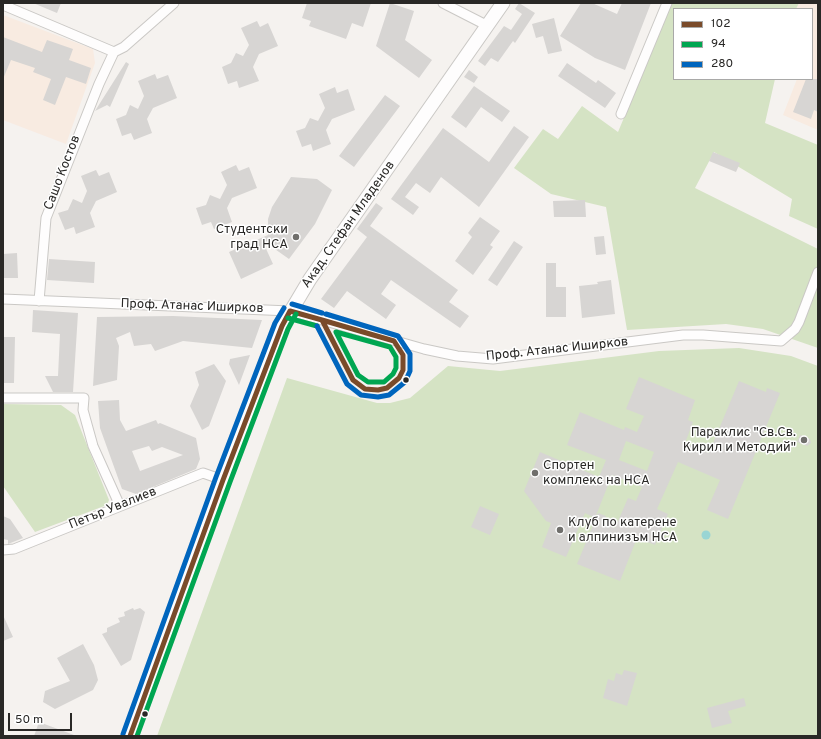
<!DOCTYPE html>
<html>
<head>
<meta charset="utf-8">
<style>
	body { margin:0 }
	#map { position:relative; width:821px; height:739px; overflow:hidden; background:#f5f2ef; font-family:Overpass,sans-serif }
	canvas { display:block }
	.frame { position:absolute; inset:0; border:4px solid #292826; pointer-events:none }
	.legend { position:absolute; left:673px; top:8px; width:140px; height:72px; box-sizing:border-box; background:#fff; border:1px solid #a9a9a8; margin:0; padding:5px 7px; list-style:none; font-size:12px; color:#292826 }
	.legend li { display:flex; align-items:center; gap:8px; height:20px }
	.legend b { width:20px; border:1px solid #a9a9a8 }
	.scale { position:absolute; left:8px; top:713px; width:64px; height:18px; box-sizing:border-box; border:2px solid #292826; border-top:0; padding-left:5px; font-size:12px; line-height:14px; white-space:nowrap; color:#292826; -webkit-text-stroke:3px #fff; paint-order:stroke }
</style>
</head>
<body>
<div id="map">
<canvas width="821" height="739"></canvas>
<div class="frame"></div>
<ul class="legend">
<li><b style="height:5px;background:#7a4b2a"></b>102</li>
<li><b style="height:5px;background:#00a651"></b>94</li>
<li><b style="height:5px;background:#0065bd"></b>280</li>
</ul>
<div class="scale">50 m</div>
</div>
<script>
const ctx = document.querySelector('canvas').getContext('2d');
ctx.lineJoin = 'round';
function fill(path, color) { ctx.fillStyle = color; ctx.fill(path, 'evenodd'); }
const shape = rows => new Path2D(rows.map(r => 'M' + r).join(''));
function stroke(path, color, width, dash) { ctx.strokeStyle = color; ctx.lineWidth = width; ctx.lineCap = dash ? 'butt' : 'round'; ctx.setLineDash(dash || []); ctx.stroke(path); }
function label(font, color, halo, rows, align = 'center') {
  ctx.font = font + ' Overpass,sans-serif'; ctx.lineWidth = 3; ctx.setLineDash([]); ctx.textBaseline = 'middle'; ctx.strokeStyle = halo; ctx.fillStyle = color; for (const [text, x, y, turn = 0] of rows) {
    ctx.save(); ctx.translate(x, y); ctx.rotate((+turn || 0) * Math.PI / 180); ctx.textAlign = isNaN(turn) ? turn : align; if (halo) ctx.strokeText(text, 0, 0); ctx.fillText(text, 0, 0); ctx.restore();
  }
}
fill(shape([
	[799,3,818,3,818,130,783,115,797,79,812,79,812,9,796,9],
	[3,15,93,49,95,63,66,144,3,120]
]), '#f8ebe1');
fill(shape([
	[672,3,799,3,796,9,674,9,674,79,775,79,765,123,818,145,818,229,789,216,792,199,714,152,695,188,818,249,818,348,763,329,726,324,627,330,606,207,551,194,514,168,543,129,558,139,582,106,618,132],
	[739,348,791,356,818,366,818,736,157,736,287,378,377,403,390,403,410,398,448,366,500,371,659,351],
	[3,404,61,405,75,415,109,500,107,505,35,532,3,486]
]), '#d5e3c4');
fill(shape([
	'701.5 535a4.5 4.5 0 1 1 9 0a4.5 4.5 0 1 1-9 0Z'
]), '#99d5d4');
fill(shape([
	[33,3,61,3,57,13],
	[307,3,371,3,363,27,352,23,346,39,309,26,311,21,302,18],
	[390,3,414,11,405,40,432,60,419,78,376,46],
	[519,3,535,13,515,43,513,41,498,62,491,58,485,66,478,61,504,26,511,30,522,14,515,9],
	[581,3,592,3,617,14,622,3,651,3,625,70,595,58,560,36],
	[554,18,562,51,548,54,543,36,536,38,532,24],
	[257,21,260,27,268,23,278,46,259,54,253,67,259,81,239,88,237,81,228,84,222,67,231,63,236,53,243,56,249,45,241,28],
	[3,37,42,52,47,40,73,49,69,60,91,68,86,84,66,77,55,105,43,100,51,79,33,72,35,68,11,60,3,79],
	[126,62,129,64,110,107,107,105,95,111],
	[567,63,596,83,598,80,616,93,605,108,558,76],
	[469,70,478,77,474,83,464,77],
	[155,74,157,79,168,75,177,98,153,108,147,119,152,133,134,140,131,133,122,136,116,119,126,115,130,105,138,109,144,96,138,81],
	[806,79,818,79,818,112,814,110,811,119,793,112],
	[474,86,510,111,502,122,481,107,466,128,451,117],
	[335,87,337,93,348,89,355,110,332,119,326,130,331,144,313,151,311,144,302,147,296,131,305,128,310,118,318,121,325,108,319,94],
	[385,95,400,106,354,167,339,156],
	[514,126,529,137,479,207,441,177,430,193,416,183,405,197,419,207,413,215,391,199,443,128,489,162],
	[713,152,740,163,736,172,709,161],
	[236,165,239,171,249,167,257,188,232,198,227,208,232,222,214,229,211,222,202,225,196,208,206,205,210,195,220,199,227,185,221,172],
	[96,170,99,176,109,172,117,192,96,201,90,213,95,227,76,234,74,227,65,230,58,213,68,210,73,199,82,203,87,191,81,176],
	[291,177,317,179,332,190,315,224,289,259,262,240,273,264,241,279,229,252,268,235,268,219,272,207],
	[585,200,586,217,554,217,553,201],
	[376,203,383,208,370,226,458,290,449,302,469,316,460,328,391,280,381,294,396,305,386,319,347,291,334,308,321,299,367,237,357,229],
	[480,217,500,231,490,245,493,247,473,275,455,261,472,237,468,233],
	[604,236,606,254,596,255,594,237],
	[514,241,523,247,497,286,488,280],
	[17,253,18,278,3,278,3,254],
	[49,259,95,262,94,283,47,280],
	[546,263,556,263,556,287,566,287,566,317,546,317],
	[611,280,615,314,582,318,579,286,598,284,597,282],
	[33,310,78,313,73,392,53,392,45,376,58,376,60,334,32,332],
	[173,316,262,320,252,348,183,341,155,351,151,344,134,346,130,332,116,338,119,346,117,380,93,386,97,317],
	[3,337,15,337,14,383,3,383],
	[250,355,239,385,229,364,230,359],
	[214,364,226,381,209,426,202,430,190,406,199,385,195,372],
	[639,377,695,400,688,420,693,422,685,443,709,453,739,381,766,392,767,388,780,393,728,519,707,510,720,480,678,462,657,509,668,514,655,545,637,538,620,581,577,564,598,513,606,516,603,523,615,528,628,498,636,501,642,487,612,475,595,518,585,513,566,557,542,547,551,523,546,521,524,491,540,452,599,477,606,460,567,445,580,412,624,430,625,427,637,432,644,416,626,409],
	[626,441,654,452,647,471,619,460],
	[119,400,120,420,126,431,156,420,158,424,160,423,196,438,200,459,196,469,136,494,122,489,100,428,98,401],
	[149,446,152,451,162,447,183,455,140,471,132,451],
	[800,435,810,439,811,443,807,446,797,442],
	[480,506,499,514,490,535,471,527],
	[3,516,10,519,23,538,8,544,8,540,3,539],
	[133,608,134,610,140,608,145,612,131,660,121,666,102,634,107,632,107,628,120,622,118,618,125,616,124,612],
	[3,615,13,637,3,641],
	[83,644,94,665,98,680,93,690,55,709,43,702,45,691,70,681,57,658],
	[624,670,637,673,627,706,603,698,608,679,614,681,616,673,622,675],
	[744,698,746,706,728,711,732,723,712,728,707,708],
	[39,722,74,735,74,736,34,736]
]), '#d7d5d3');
const street = shape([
	[443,3,488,26],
	[3,5,114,52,124,47,174,3],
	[621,114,667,3],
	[3,299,290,311,424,349,457,356,493,359,683,335,703,335,781,341,795,329,799,322,818,272],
	[39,301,46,218,99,84,114,52],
	[3,398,84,398,83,410,93,446,120,506],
	[3,550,14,549,203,473,223,480]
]);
const secondary = shape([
	[130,736,223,480,282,326,310,279,503,3]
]);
stroke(street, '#cac8c5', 11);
stroke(secondary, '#cac8c5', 15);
stroke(street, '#fefdfd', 9);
stroke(secondary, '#fefdfd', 13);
stroke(shape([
	[290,311,322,320],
	[322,320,394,341,403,355,403,370,399,378,387,388,378,390,365,389,353,380,322,320],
	[130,736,223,480,282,326,290,311]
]), '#7a4b2a', 5);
stroke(shape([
	[288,318,317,326],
	[336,332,390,347,396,357,396,368,393,374,384,382,368,382,358,375,336,332],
	[137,736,230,482,288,329,296,314]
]), '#00a651', 5);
stroke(shape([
	[292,304,322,313],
	[317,326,347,384,361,395,378,397,389,395,405,382,410,371,410,354,398,336,326,314],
	[123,734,216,477,275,323,284,308]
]), '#0065bd', 5);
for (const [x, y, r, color] of [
	[296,237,4,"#706f6c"],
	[406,380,3.5,"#292826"],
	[804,440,4,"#706f6c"],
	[535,473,4,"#706f6c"],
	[560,530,4,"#706f6c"],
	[145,714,3.5,"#292826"]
]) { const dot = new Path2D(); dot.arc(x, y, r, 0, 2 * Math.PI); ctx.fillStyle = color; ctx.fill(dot); stroke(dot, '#fff', 1.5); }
label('13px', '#292826', '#fff', [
	["Сашо Костов",63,173,-69],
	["Акад. Стефан Младенов",349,225,-55],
	["Проф. Атанас Иширков",192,307,2],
	["Проф. Атанас Иширков",557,350,-6],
	["Петър Увалиев",113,509,-22]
]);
label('13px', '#292826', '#fff', [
	["Студентски",288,230],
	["град НСА",288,245],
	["Параклис \"Св.Св.",796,433],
	["Кирил и Методий\"",796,448],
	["Спортен",543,466,"left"],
	["комплекс на НСА",543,481,"left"],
	["Клуб по катерене",568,523,"left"],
	["и алпинизъм НСА",568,538,"left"]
], 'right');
</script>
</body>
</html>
